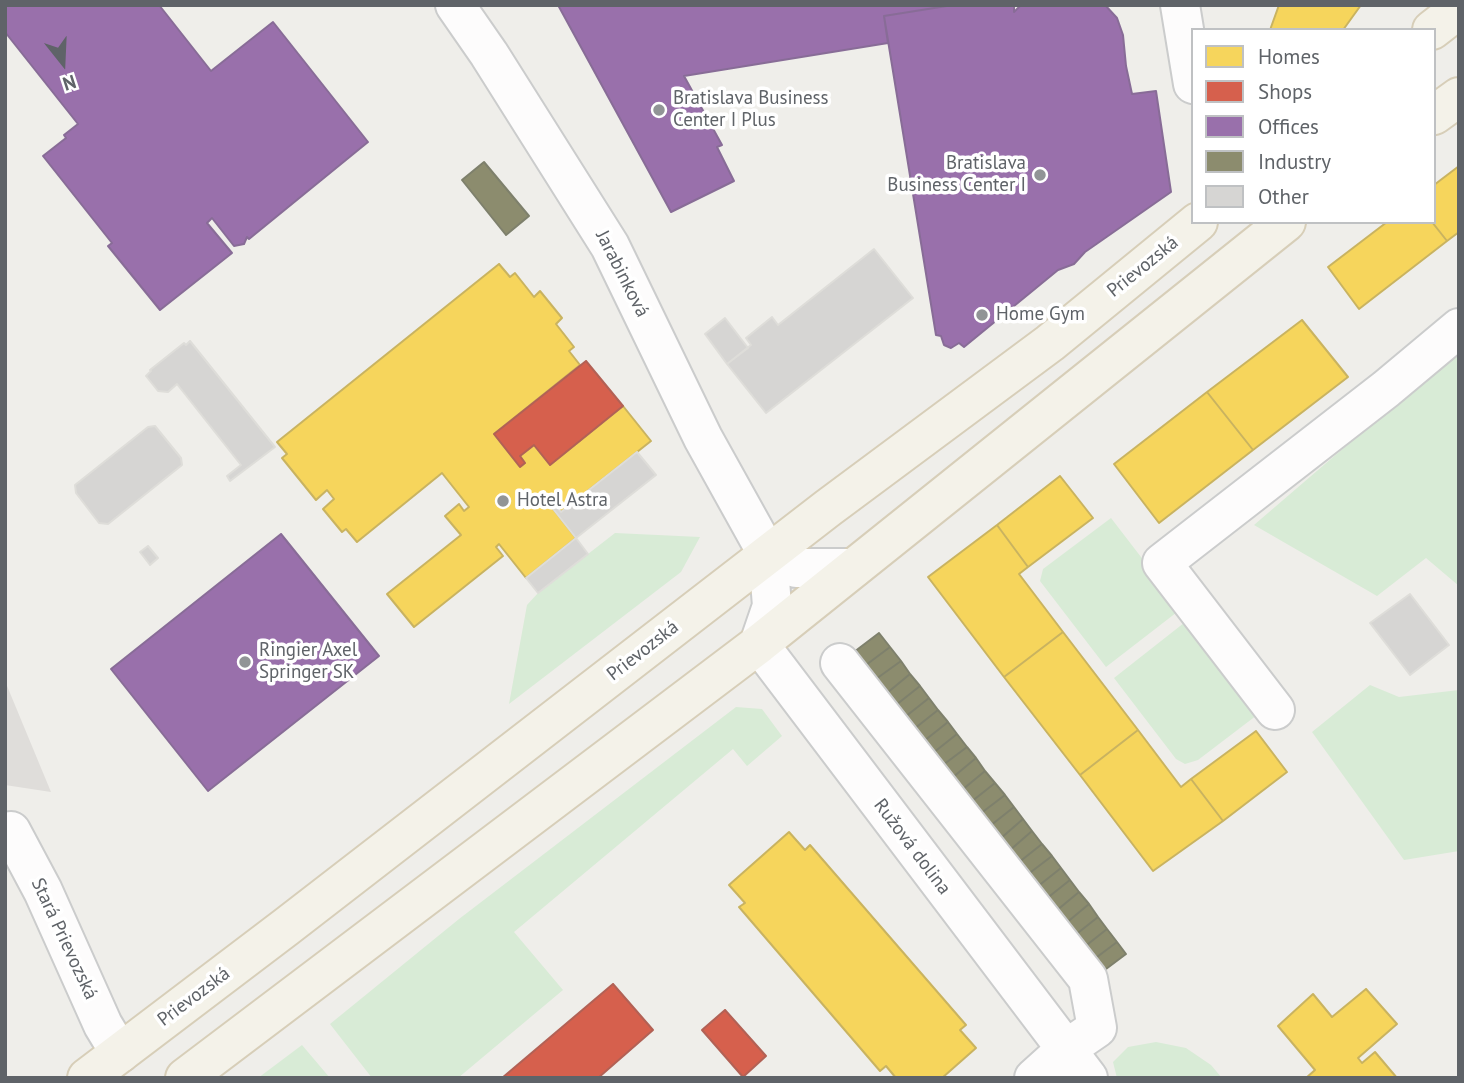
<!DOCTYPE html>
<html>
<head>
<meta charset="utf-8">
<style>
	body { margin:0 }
	#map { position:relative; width:1464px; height:1083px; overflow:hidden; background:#efeeea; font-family:"PT Sans",sans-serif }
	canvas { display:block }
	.frame { position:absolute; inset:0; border:7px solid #5f6368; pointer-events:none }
	.legend { position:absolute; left:1191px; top:28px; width:245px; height:196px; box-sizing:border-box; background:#fff; border:2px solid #bfc1c3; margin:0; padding:9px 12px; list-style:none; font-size:21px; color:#5f6368 }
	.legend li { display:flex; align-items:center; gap:14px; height:35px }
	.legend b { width:35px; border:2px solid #bfc1c3 }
	.north { position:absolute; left:28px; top:28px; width:70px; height:70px; -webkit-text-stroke:5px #fff; paint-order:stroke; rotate:162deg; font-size:19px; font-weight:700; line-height:28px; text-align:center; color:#5f6368 }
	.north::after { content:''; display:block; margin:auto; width:24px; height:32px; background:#5f6368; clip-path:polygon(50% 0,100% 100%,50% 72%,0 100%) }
</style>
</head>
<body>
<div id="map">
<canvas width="1464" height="1083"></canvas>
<div class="frame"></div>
<ul class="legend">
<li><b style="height:19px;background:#f6d55c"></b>Homes</li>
<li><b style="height:19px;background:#d6604d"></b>Shops</li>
<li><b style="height:19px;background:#9970ab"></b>Offices</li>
<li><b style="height:19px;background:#8c8c6e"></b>Industry</li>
<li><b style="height:19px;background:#d6d5d3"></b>Other</li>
</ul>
<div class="north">N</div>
</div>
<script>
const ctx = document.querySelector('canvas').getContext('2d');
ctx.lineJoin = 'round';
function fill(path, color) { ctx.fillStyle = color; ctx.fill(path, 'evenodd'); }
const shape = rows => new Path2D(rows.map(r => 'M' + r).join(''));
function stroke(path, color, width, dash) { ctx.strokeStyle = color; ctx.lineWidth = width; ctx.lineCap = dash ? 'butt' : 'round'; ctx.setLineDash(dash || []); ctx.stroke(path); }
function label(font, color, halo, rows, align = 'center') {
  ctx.font = font + ' "PT Sans",sans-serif'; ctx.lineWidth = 7; ctx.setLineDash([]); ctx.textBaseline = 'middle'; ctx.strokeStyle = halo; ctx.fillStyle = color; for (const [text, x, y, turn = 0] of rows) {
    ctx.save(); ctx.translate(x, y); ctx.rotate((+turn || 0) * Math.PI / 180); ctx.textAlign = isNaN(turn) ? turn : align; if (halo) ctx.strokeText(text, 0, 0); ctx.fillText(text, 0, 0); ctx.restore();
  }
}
fill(shape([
	[5,681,51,792,5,785]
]), '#dfddda');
fill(shape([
	[1459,349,1459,586,1426,558,1377,596,1254,525],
	[1111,518,1181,609,1106,667,1040,581,1043,569],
	[615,533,700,537,681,572,509,704,527,605,538,593],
	[1189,619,1261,712,1198,760,1185,764,1176,759,1114,678],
	[1370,685,1399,697,1459,690,1459,851,1404,860,1312,732],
	[736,707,762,709,782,736,747,766,733,749,514,932,563,990,458,1078,372,1078,330,1024,459,919],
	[1156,1042,1186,1048,1211,1065,1222,1078,1117,1078,1113,1062,1128,1047],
	[302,1045,330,1078,258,1078]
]), '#d8ebd6');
const homes = shape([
	[1279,5,1361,5,1343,30,1270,30,1279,5],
	[1459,166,1459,232,1447,241,1432,222,1434,222,1434,185,1459,166],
	[1387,222,1432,222,1447,241,1359,309,1328,267,1387,222],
	[499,264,510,277,515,273,534,297,540,291,562,318,556,324,574,347,569,351,580,365,494,434,520,467,525,463,520,456,534,445,550,465,623,406,651,441,561,512,553,502,550,505,576,538,526,578,499,544,496,547,503,556,414,627,387,594,461,535,445,516,459,504,464,511,469,507,442,473,357,542,346,529,342,532,323,509,334,499,327,490,316,500,282,458,287,454,277,442,499,264],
	[1302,320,1348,377,1253,450,1207,392,1302,320],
	[1207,392,1253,450,1159,523,1114,464,1207,392],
	[1060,476,1093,518,1028,567,997,525,1060,476],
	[997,525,1028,567,1019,574,1063,632,1004,677,928,577,997,525],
	[1063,632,1138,730,1080,775,1004,677,1063,632],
	[1138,730,1181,787,1191,779,1223,821,1153,871,1080,775,1138,730],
	[1256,731,1287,772,1223,821,1191,779,1256,731],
	[789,832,805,850,810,845,966,1025,960,1030,976,1048,942,1078,896,1078,886,1066,880,1071,739,907,745,903,729,885,789,832],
	[1366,989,1397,1024,1358,1058,1362,1063,1375,1052,1397,1078,1306,1078,1315,1070,1278,1026,1313,994,1332,1017,1366,989]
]);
fill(homes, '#f6d55c');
stroke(homes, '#c9b360', 2);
const shops = shape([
	[586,361,623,406,550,465,534,445,520,456,525,463,520,467,494,434,586,361],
	[613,984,653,1030,598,1078,502,1078,613,984],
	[725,1010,766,1056,743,1077,702,1030,725,1010]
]);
fill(shops, '#d6604d');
stroke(shops, '#b26155', 2);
const offices = shape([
	[5,5,159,5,211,71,273,22,368,142,249,239,247,237,244,244,234,246,212,218,207,223,232,253,160,310,108,246,112,243,43,156,66,138,64,135,78,124,5,32,5,5],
	[558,5,953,5,884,16,888,43,684,76,722,145,717,147,734,181,671,212,558,5],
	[953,5,1014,5,1014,12,1021,5,1105,5,1117,18,1123,35,1126,66,1132,94,1156,91,1171,192,1085,252,1074,264,1058,270,964,347,959,343,951,348,944,345,941,336,936,335,884,16,953,5],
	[281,534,379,656,208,791,111,669,281,534]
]);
fill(offices, '#9970ab');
stroke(offices, '#886c97', 2);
const industry = shape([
	[484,162,529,216,506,235,462,180,484,162],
	[879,633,890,647,866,665,854,652,879,633],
	[890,647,901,661,876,679,866,665,890,647],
	[901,661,910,674,887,693,876,679,901,661],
	[910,674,920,686,896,705,887,693,910,674],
	[920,686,929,698,905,717,896,705,920,686],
	[929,698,938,710,914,729,905,717,929,698],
	[938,710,948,722,924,741,914,729,938,710],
	[948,722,957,734,933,753,924,741,948,722],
	[957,734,967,747,943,765,933,753,957,734],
	[967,747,976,758,952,778,943,765,967,747],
	[976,758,985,771,962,790,952,778,976,758],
	[985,771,995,783,971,802,962,790,985,771],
	[995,783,1005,795,980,814,971,802,995,783],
	[1005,795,1014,807,990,826,980,814,1005,795],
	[1014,807,1023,819,1000,839,990,826,1014,807],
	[1023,819,1032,831,1009,851,1000,839,1023,819],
	[1032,831,1042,844,1018,863,1009,851,1032,831],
	[1042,844,1052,856,1027,875,1018,863,1042,844],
	[1052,856,1061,868,1037,887,1027,875,1052,856],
	[1061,868,1070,880,1046,899,1037,887,1061,868],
	[1070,880,1079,892,1056,911,1046,899,1070,880],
	[1079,892,1089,904,1065,924,1056,911,1079,892],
	[1089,904,1098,917,1074,936,1065,924,1089,904],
	[1098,917,1107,929,1083,948,1074,936,1098,917],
	[1107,929,1117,942,1093,960,1083,948,1107,929],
	[1117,942,1126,954,1102,972,1093,960,1117,942]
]);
fill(industry, '#8c8c6e');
stroke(industry, '#7e806c', 2);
const building = shape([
	[874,249,913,298,766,413,727,364,751,345,746,338,772,317,778,325,874,249],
	[725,318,748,348,727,364,705,334,725,318],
	[190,341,275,447,230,481,227,476,241,465,177,384,168,392,158,391,146,376,151,371,150,370,184,343,186,345,190,341],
	[155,426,181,458,182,465,108,524,99,523,76,493,75,485,148,427,155,426],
	[637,452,656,475,576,538,550,505,553,502,561,512,637,452],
	[576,538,588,554,538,593,526,578,576,538],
	[148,546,158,558,150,565,140,552,148,546],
	[1410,594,1449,645,1410,675,1370,623,1410,594]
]);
fill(building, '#d6d5d3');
stroke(building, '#deddd9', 2);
const minor = shape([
	[455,5,489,54,610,246,703,438,768,555,772,606,759,644,1088,1078],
	[1180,5,1193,84],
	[768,555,796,568,853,568],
	[840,663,1088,979,1097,1028,1065,1050,1034,1078],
	[1275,710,1162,563,1386,389,1459,328],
	[5,832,11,831,43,891,103,1025,120,1053]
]);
const major = shape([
	[1432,30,1459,9],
	[1434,115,1459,97],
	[87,1078,286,927,828,508,1050,343,1198,222],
	[185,1078,759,644,1286,222]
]);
stroke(minor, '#cbcccc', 42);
stroke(major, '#d7ceb8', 42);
stroke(minor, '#fdfcfc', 38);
stroke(major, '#f4f2e9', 38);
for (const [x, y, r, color] of [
	[659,110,7,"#919496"],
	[1040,175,7,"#919496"],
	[982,315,7,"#919496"],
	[503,501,7,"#919496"],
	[245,662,7,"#919496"]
]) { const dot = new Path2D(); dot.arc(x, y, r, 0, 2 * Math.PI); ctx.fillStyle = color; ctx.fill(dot); stroke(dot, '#fff', 2.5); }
label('19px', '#5f6368', '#fff', [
	["Bratislava Business",673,99],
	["Center I Plus",673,121],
	["Bratislava",1026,164,"right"],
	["Business Center I",1026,186,"right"],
	["Home Gym",996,315],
	["Hotel Astra",517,501],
	["Ringier Axel",259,651],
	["Springer SK",259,673]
], 'left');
label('19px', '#5f6368', '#fff', [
	["Prievozská",1143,267,-39],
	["Jarabinková",622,274,63],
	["Prievozská",643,651,-38],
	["Ružová dolina",912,847,53],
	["Stará Prievozská",64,939,65],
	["Prievozská",194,997,-37]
]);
</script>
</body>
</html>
